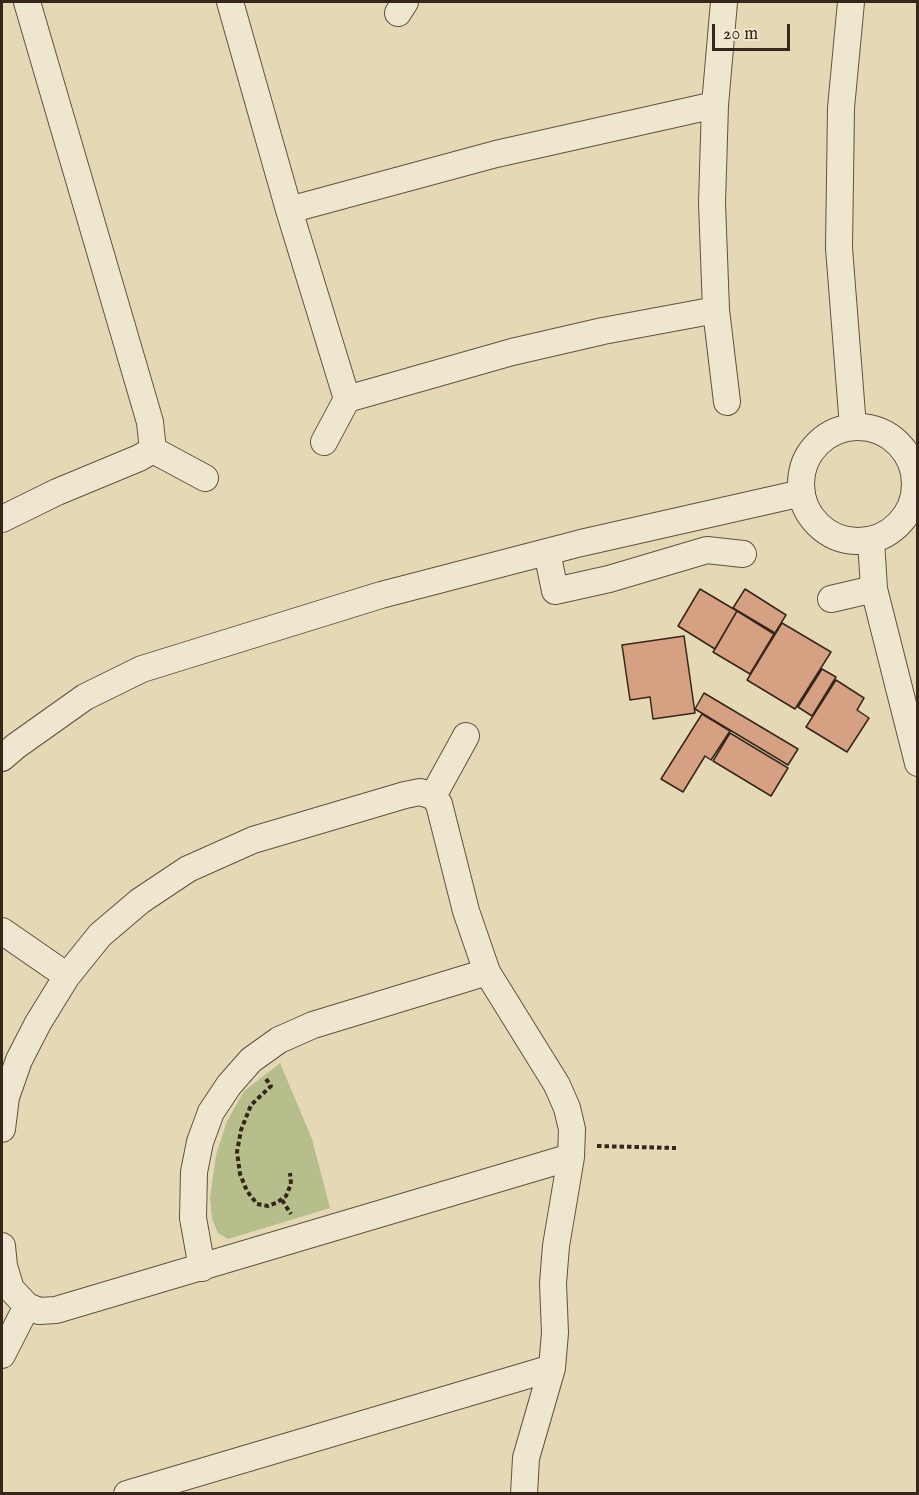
<!DOCTYPE html>
<html>
<head>
<meta charset="utf-8">
<style>
	body { margin:0 }
	#map { position:relative; width:919px; height:1495px; overflow:hidden; background:#e5d8b5; font-family:"IM FELL English",serif }
	canvas { display:block }
	.frame { position:absolute; inset:0; border:3px solid #352619; pointer-events:none }
	.scale { position:absolute; left:712px; top:24px; width:78px; height:27px; box-sizing:border-box; border:3px solid #352619; border-top:0; padding-left:8px; font-size:18px; line-height:21px; white-space:nowrap; color:#352619; -webkit-text-stroke:4px #eee6cf; paint-order:stroke }
</style>
</head>
<body>
<div id="map">
<canvas width="919" height="1495"></canvas>
<div class="frame"></div>
<div class="scale">20 m</div>
</div>
<script>
const ctx = document.querySelector('canvas').getContext('2d');
ctx.lineJoin = 'round';
function fill(path, color) { ctx.fillStyle = color; ctx.fill(path, 'evenodd'); }
const shape = rows => new Path2D(rows.map(r => 'M' + r).join(''));
function stroke(path, color, width, dash) { ctx.strokeStyle = color; ctx.lineWidth = width; ctx.lineCap = dash ? 'butt' : 'round'; ctx.setLineDash(dash || []); ctx.stroke(path); }
fill(shape([
	[280,1063,312,1139,330,1208,228,1239,218,1233,212,1219,210,1198,216,1155,227,1121,244,1091]
]), '#b6be8c');
const building = shape([
	[700,589,737,611,715,649,678,626,700,589],
	[745,589,786,615,775,633,733,608,745,589],
	[737,611,774,634,750,674,713,652,737,611],
	[782,623,831,652,795,709,747,680,782,623],
	[684,636,695,713,653,719,650,697,630,700,622,645,684,636],
	[822,669,836,677,812,716,798,707,822,669],
	[836,680,864,698,857,710,869,718,847,752,806,727,836,680],
	[704,693,798,749,788,765,695,709,704,693],
	[702,714,730,731,711,760,705,756,683,792,661,779,702,714],
	[730,733,788,768,771,796,713,761,730,733]
]);
fill(building, '#d6a183');
stroke(building, '#352619', 1.5);
const minor = shape([
	[27,2,150,422,153,450],
	[230,2,289,210,347,399],
	[724,2,715,105,712,203,716,310,727,402],
	[851,2,841,108,839,248,853,427],
	[398,13,405,2],
	[289,210,496,154,715,105],
	'801 484a57 57 0 1 1 114 0a57 57 0 1 1-114 0Z',
	[324,442,347,399,512,352,603,331,716,310],
	[153,450,205,478],
	[2,519,57,492,139,458,153,450],
	[871,540,874,589,918,763],
	[547,552,555,591,609,579,707,550,743,554],
	[831,599,874,589],
	[2,758,16,746,85,697,142,669,381,595,581,543,802,493],
	[433,796,466,736],
	[2,931,67,976],
	[2,1129,6,1097,19,1060,38,1023,67,976,100,935,140,901,188,869,253,840,405,795,420,792,433,796,439,804,466,911,487,972,557,1085,567,1108,572,1129,571,1157,556,1246,553,1283,555,1333,552,1368,526,1458,524,1494],
	[2,1246,4,1266,11,1289,27,1306,39,1311,56,1310,571,1157],
	[202,1268,193,1218,194,1172,200,1142,211,1112,229,1085,251,1060,279,1040,313,1025,487,972],
	[2,1355,27,1306],
	[127,1494,552,1368]
]);
stroke(minor, '#615240', 28);
stroke(shape([
	[266,1079,271,1086,251,1105,241,1130,237,1152,240,1174,247,1191,257,1204,268,1206,278,1202,286,1196,291,1184,290,1173],
	[597,1146,676,1148],
	[282,1200,291,1214]
]), '#352619', 4, [4.5, 3]);
stroke(minor, '#eee6cf', 26);
</script>
</body>
</html>
